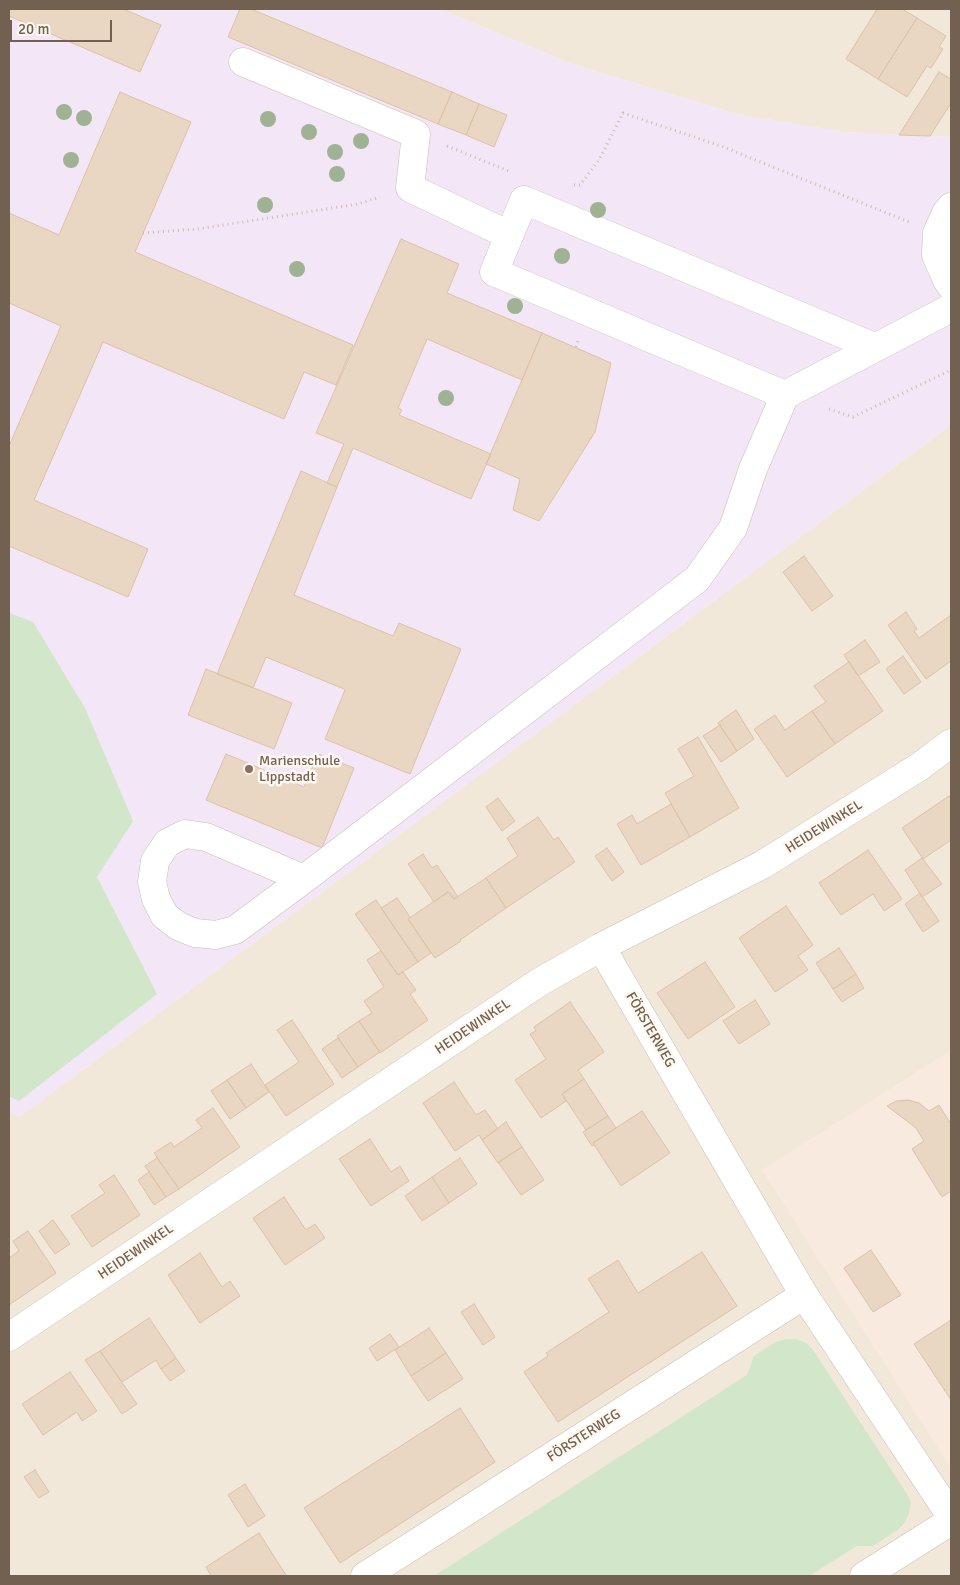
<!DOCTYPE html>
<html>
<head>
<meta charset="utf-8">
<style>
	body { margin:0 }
	#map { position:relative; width:960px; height:1585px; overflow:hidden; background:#faf6ea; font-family:Signika,sans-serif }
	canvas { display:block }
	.frame { position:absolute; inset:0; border:10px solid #726050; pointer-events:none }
	.scale { position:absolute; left:10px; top:20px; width:102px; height:22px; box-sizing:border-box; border:2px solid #726050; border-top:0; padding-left:6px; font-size:15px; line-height:18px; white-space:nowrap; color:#726050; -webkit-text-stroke:4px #fdf9f0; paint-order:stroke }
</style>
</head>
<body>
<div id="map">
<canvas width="960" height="1585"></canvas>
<div class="frame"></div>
<div class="scale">20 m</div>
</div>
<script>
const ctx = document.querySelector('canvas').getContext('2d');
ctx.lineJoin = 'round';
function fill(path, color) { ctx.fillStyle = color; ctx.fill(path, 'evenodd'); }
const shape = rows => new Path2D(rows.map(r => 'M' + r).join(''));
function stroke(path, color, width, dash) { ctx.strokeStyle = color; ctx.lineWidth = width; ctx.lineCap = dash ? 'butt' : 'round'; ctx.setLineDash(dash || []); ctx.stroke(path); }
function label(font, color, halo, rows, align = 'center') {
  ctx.font = font + ' Signika,sans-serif'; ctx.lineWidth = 5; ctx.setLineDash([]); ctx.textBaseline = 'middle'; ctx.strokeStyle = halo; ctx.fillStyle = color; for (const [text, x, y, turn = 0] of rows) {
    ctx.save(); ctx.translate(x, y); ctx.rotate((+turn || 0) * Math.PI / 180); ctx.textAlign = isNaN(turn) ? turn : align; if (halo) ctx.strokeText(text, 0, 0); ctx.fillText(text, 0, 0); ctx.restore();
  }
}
fill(shape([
	[440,9,951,9,951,137,844,132,736,114,572,64],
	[951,425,951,1576,9,1576,9,1112,19,1117]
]), '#f1e8d9');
fill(shape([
	[951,1050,951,1469,762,1170]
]), '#f9eadf');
fill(shape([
	[9,9,440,9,572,64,736,114,844,132,951,137,951,425,19,1117,9,1112]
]), '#f2e6f7');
fill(shape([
	[9,613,33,622,85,708,133,821,97,877,157,994,19,1101,9,1096],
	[786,1339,796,1339,806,1343,813,1350,907,1494,911,1503,909,1512,905,1522,899,1529,873,1546,857,1546,809,1576,434,1576,747,1375,754,1356,776,1342]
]), '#d2e6c9');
const building = shape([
	[9,9,123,9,161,25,140,72,9,16,9,9],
	[240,9,251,9,452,92,438,124,228,37,240,9],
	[877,9,902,9,917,18,878,79,846,59,877,9],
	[917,18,946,36,939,47,943,49,931,68,927,66,907,97,878,79,917,18],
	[939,72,951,79,951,103,930,136,899,135,939,72],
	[120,92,191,122,135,252,353,345,336,385,304,372,284,419,103,342,34,500,148,549,128,597,9,546,9,446,61,326,9,303,9,213,59,235,120,92],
	[452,92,479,104,466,135,438,124,452,92],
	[479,104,507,115,494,147,466,135,479,104],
	[401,239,459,264,447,293,542,333,522,380,427,339,398,408,402,410,399,415,491,454,471,499,353,448,337,487,327,483,344,444,316,433,401,239],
	[542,333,611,363,595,432,539,521,513,510,520,479,486,464,542,333],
	[301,471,337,487,294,595,393,636,399,623,461,649,410,774,325,739,345,690,344,689,266,657,253,688,217,674,301,471],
	[804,556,833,596,812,611,783,572,804,556],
	[906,612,917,629,914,631,919,638,951,615,951,661,926,679,888,625,906,612],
	[865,640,880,662,858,676,844,655,865,640],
	[903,656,921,682,904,694,886,669,903,656],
	[849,662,883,711,835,744,812,711,826,702,814,686,849,662],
	[206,669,292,703,274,749,188,715,206,669],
	[736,710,754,739,737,751,718,723,736,710],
	[812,711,835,744,787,777,754,729,775,715,785,730,812,711],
	[720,725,737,751,721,762,703,736,720,725],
	[698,737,739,808,690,837,665,793,694,776,678,749,698,737],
	[226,754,304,787,318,754,354,768,322,848,206,800,226,754],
	[949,796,951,799,951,840,923,859,902,828,949,796],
	[498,798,515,821,502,831,486,807,498,798],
	[671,804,690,837,641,865,617,824,632,815,637,824,671,804],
	[538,817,554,840,558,837,575,862,506,908,486,878,518,856,507,838,538,817],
	[607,848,624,872,612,881,595,856,607,848],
	[868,850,902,899,884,911,873,894,841,915,819,883,868,850],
	[423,854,432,868,437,865,458,897,454,899,448,892,434,902,408,864,423,854],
	[922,858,942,884,922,897,905,870,922,858],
	[486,878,506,908,460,940,461,941,435,958,408,919,448,892,454,899,486,878],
	[920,893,939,921,923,932,905,904,920,893],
	[397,898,410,917,408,919,431,953,418,962,381,908,397,898],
	[376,900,418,962,398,975,355,914,376,900],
	[786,906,813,945,798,956,808,970,775,992,739,938,786,906],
	[839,948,856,974,833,989,816,963,839,948],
	[381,951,398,975,403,972,416,990,410,994,428,1020,380,1053,359,1021,372,1013,364,1001,384,987,367,960,381,951],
	[705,962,735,1007,688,1039,657,993,705,962],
	[856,974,864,988,842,1002,833,989,856,974],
	[755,1000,770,1024,739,1044,723,1021,755,1000],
	[570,1002,604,1052,578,1070,584,1079,562,1094,566,1101,541,1118,515,1080,546,1059,530,1034,536,1031,534,1027,570,1002],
	[292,1020,334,1084,286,1116,265,1085,299,1062,277,1030,292,1020],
	[359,1021,380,1052,358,1067,337,1036,359,1021],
	[338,1038,358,1067,342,1078,322,1049,338,1038],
	[251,1064,269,1092,246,1108,227,1080,251,1064],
	[584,1079,608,1116,586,1130,562,1094,584,1079],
	[227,1080,246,1108,230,1119,211,1091,227,1080],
	[454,1082,476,1115,485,1110,498,1129,482,1140,479,1135,455,1151,423,1103,454,1082],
	[908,1100,919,1103,929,1111,939,1105,951,1124,951,1191,942,1197,912,1149,924,1141,916,1128,887,1106,896,1101,908,1100],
	[213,1108,240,1147,179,1189,154,1153,171,1142,174,1147,202,1128,196,1120,213,1108],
	[642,1111,670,1153,621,1186,593,1143,642,1111],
	[608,1116,616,1128,593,1143,594,1145,592,1146,583,1132,608,1116],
	[506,1122,522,1147,498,1163,482,1140,506,1122],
	[370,1139,391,1172,400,1166,409,1181,371,1206,339,1159,370,1139],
	[522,1147,544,1180,521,1195,498,1162,522,1147],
	[157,1158,179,1189,166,1197,145,1166,157,1158],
	[460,1158,477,1184,449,1203,432,1177,460,1158],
	[149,1172,166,1197,154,1205,138,1180,149,1172],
	[114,1175,140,1215,92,1247,71,1216,105,1193,99,1185,114,1175],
	[432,1177,449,1203,422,1221,405,1196,432,1177],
	[284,1197,306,1230,315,1224,325,1238,285,1265,253,1218,284,1197],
	[53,1220,70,1244,55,1254,39,1231,53,1220],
	[28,1231,56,1273,9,1305,9,1258,19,1251,13,1241,28,1231],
	[871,1250,901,1295,873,1312,844,1268,871,1250],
	[702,1252,737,1306,558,1422,524,1372,548,1356,546,1353,609,1312,588,1279,618,1260,638,1293,702,1252],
	[200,1253,222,1287,230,1281,240,1296,200,1323,168,1275,200,1253],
	[474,1304,495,1337,483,1345,461,1312,474,1304],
	[149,1318,176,1358,161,1369,156,1360,122,1382,100,1351,149,1318],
	[951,1320,951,1400,914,1344,951,1320],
	[429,1328,446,1353,411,1376,395,1350,429,1328],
	[390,1334,399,1347,377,1361,369,1348,390,1334],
	[100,1351,137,1404,122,1414,85,1360,100,1351],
	[446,1353,463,1379,428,1401,411,1376,446,1353],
	[176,1358,185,1371,170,1381,161,1369,176,1358],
	[70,1372,97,1411,82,1421,77,1412,43,1435,22,1404,70,1372],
	[460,1408,495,1462,340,1563,304,1508,460,1408],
	[35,1470,49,1492,39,1498,24,1477,35,1470],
	[245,1484,265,1516,248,1527,228,1495,245,1484],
	[259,1533,286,1575,283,1576,211,1576,206,1567,259,1533]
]);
fill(building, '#ead7c3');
stroke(building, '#ddc2a7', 1);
const minor = shape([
	[243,62,416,134,410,188,509,235],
	[951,207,946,213,937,233,936,255,947,280,951,286],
	[785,395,494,272,524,200,874,347],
	[304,879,206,837,185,834,167,843,155,861,152,882,156,899,164,915,178,926,195,933,216,935,235,930,304,879,697,579,733,528,753,469,785,395,951,308],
	[601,947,804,1295,951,1516],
	[9,1337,538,983,601,947,762,865,919,767,951,743],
	[365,1576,804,1295],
	[864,1576,951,1521]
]);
stroke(minor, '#cbbfb1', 29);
stroke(shape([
	[447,146,511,172],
	[574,185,580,185,599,160,623,113,721,146,909,222],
	[143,233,198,229,358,204,380,197],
	[576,347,578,341],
	[829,409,853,417,951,370]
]), '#d1bca8', 3, [1, 4]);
stroke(minor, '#fff', 28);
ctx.fillStyle = '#9fb294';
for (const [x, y] of [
	[64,112],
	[84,118],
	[268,119],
	[309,132],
	[361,141],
	[335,152],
	[71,160],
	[337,174],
	[265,205],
	[598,210],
	[562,256],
	[297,269],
	[515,306],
	[446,398]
]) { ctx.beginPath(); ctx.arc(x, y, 8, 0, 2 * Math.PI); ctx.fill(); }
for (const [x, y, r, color] of [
	[249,769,5,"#8d6e63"]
]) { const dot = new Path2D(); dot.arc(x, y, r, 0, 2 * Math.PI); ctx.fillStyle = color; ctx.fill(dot); stroke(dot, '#fdf9f0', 2); }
label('14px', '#785e54', '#fdf9f0', [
	["Marienschule",259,761],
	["Lippstadt",259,777]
], 'left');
label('14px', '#726050', '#fdf9f0', [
	["HEIDEWINKEL",824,827,-32],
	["HEIDEWINKEL",473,1027,-34],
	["FÖRSTERWEG",650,1030,60],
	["HEIDEWINKEL",136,1252,-34],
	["FÖRSTERWEG",584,1436,-33]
]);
</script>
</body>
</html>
